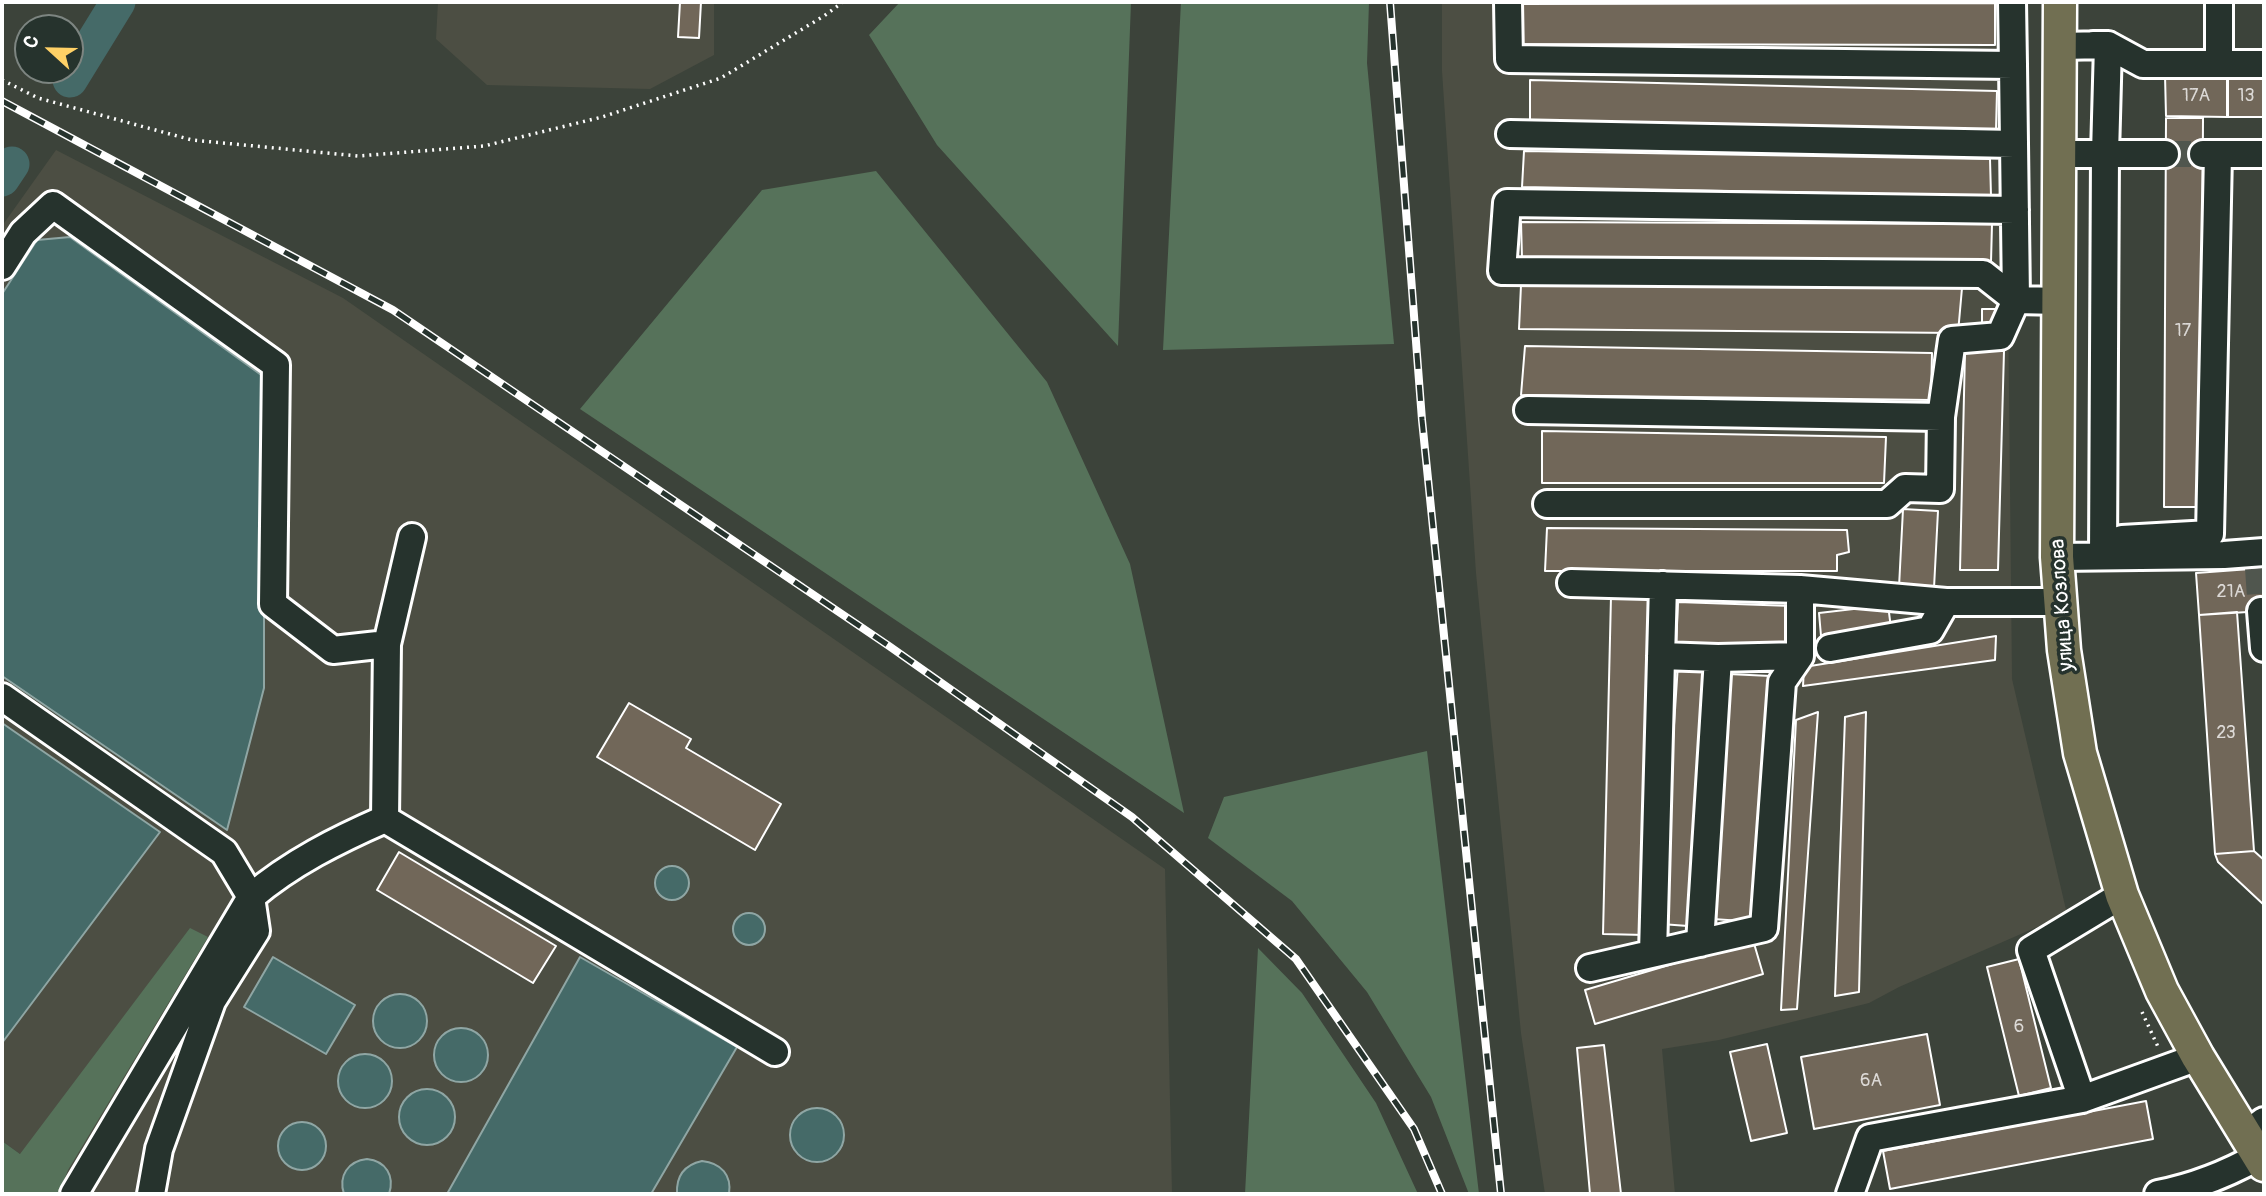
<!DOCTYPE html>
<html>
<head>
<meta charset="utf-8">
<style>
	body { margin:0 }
	#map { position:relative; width:2266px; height:1196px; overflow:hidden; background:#3c433a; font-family:Pangolin,sans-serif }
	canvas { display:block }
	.frame { position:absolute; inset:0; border:4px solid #fff; pointer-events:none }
	.north { position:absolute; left:14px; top:14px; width:70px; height:70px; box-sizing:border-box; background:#26332d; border:2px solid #7d8581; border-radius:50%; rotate:292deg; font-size:19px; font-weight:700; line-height:28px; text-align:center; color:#fff }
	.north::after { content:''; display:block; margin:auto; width:24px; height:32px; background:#ffd166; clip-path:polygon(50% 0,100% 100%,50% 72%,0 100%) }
</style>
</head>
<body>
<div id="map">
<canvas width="2266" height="1196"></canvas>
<div class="frame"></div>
<div class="north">С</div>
</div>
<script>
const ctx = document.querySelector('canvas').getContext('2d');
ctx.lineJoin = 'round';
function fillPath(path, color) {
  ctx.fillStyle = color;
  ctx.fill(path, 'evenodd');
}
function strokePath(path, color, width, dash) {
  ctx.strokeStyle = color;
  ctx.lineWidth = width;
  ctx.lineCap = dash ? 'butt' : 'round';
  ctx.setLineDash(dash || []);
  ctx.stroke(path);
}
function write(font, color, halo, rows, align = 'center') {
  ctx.font = font + ' Pangolin,sans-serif';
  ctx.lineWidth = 7;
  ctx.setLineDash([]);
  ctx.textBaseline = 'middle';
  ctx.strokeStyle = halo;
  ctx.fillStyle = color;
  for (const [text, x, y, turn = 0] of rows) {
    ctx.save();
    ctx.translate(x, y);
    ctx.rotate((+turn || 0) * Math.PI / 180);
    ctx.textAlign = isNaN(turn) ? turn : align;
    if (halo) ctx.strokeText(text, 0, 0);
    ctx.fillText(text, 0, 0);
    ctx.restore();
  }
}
fillPath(new Path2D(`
	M438,2H714V55L650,89L487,85L436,39Z
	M1442,2H2005L2012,679L2067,914L1899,987L1869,1003L1719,1040L1662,1049L1675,1194H1545L1521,1033L1476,573L1442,71Z
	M56,150L343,298L1165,869L1172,1194H76L2,1141V226Z`), '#4c4e43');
fillPath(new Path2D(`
	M900,2H1131L1118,346L937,145L869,35Z
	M1181,2H1369L1367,63L1394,344L1163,350Z
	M876,171L1047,382L1130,564L1184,813L580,409L762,190Z
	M1427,751L1479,1194H1469L1431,1097L1367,992L1292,901L1208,838L1224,797Z
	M190,928L208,937L68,1170L62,1185L76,1194H2V1141L20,1154Z
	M1258,948L1302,993L1376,1103L1418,1194H1245Z`), '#56725a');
const water = new Path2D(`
	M70,237L264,377V688L227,830L2,676V294L37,240Z
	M2,723L160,832L2,1043Z
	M655 883a17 17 0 1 1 34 0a17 17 0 1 1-34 0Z
	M733 929a16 16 0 1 1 32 0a16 16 0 1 1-32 0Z
	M273,957L355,1005L326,1054L244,1007Z
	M580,957L737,1047L651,1194H447Z
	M373 1021a27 27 0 1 1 54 0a27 27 0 1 1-54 0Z
	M434 1055a27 27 0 1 1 54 0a27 27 0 1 1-54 0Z
	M338 1081a27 27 0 1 1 54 0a27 27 0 1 1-54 0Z
	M399 1117a28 28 0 1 1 56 0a28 28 0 1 1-56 0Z
	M790 1135a27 27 0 1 1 54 0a27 27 0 1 1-54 0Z
	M278 1146a24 24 0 1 1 48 0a24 24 0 1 1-48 0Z
	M367,1159C386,1161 395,1176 389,1194H344C338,1176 348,1161 367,1159Z
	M702,1161C721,1163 732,1175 729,1194H677C676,1176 684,1165 702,1161Z`);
fillPath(water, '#456a68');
strokePath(water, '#8fa6a4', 2);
strokePath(new Path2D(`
	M70,80L118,2
	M2,179L12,164`), '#456a68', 35);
const building = new Path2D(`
	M680,2H701L699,38L678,37Z
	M1995,3V45L1522,44V4Z
	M2165,75L2227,76V117L2166,116Z
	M2228,76H2264V117H2228Z
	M1530,80L1997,91L1996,130L1530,122Z
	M2166,118H2203L2201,507H2164Z
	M1524,151L1990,159L1991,196L1522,187Z
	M1521,222L1992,224L1991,262L1522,259Z
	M1521,285L1962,288L1958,333L1519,329Z
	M1982,309H1996V327H1982Z
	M1525,346L1932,353L1931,400L1521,395Z
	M1965,351H2004L1998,570H1960Z
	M1542,431L1886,437L1884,483H1542Z
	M1903,509L1938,511L1934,588L1899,587Z
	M1547,528L1847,530L1849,552L1837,555V571H1545Z
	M2264,568V611L2199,615L2196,573Z
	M1611,596L1653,597L1645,935L1603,934Z
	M1678,602L1792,606L1790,651L1676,648Z
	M1888,605L1891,628L1821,636L1819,613Z
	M2237,612L2254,851L2215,854L2199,615Z
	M1996,636L1995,660L1803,686L1804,667Z
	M1678,664L1705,666L1688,926L1661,924Z
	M1728,674L1771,676L1756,922L1713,919Z
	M629,703L691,739L686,748L781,804L755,850L597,757Z
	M1818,712L1797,1009L1781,1010L1796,720Z
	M1866,712L1859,992L1835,996L1845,717Z
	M2254,851L2264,860V905L2218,862L2215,854Z
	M399,852L556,946L533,983L377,890Z
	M1753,940L1763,974L1595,1024L1585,990Z
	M2019,959L2051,1088L2019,1096L1987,967Z
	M1927,1034L1940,1105L1814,1129L1801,1057Z
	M1767,1044L1787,1133L1751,1141L1730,1052Z
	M1604,1045L1621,1194H1590L1577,1048Z
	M2146,1101L2153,1139L1890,1189L1883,1151Z`);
fillPath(building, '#716759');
strokePath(building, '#fff', 2);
strokePath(new Path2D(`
	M2165,154H2203
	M2258,568L2261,611`), '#50564e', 26, [26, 13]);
const minor = new Path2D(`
	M1508,2L1509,59L2013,65L2012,2
	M2060,46L2108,45L2143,64H2219V2
	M2219,64H2264
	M2013,65L2016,300
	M1510,134L2014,144
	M2060,154H2105L2108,45H2093
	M2203,154H2264
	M2015,210L1507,203L1502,271L1983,274L2016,300
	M2,266L23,233L53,205L276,365L273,604L333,650L387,644L385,819
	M1528,410L1941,417L1952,340L2000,336L2016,300L2060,301
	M1547,504H1887L1905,488L1940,489L1941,417
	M2103,556L2105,154H2165
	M2123,556L2122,539L2210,534L2218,154
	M2057,557L2224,555L2264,552
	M1571,583L1800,589
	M2261,611L2264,648
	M387,644L412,537
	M1830,648L1930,630L1946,602
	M1661,656L1718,658
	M2,697L224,852L251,897L256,931L212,1001L159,1149L151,1194
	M2122,895L2031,950L2082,1099L2198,1057
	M1700,943L1718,658L1800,656
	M1653,953L1663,585
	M1590,968L1764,928L1782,682L1800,656V589L1946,602H2060
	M2245,1135L2264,1121
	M74,1194L251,897C291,863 337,840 385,819L775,1052
	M1850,1194L1870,1138L2082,1099
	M2158,1194C2194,1187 2227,1174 2259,1156`);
const major = new Path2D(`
	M2060,2L2057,557L2064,650L2080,753L2122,895L2162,991L2198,1057L2264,1165`);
strokePath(minor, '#fff', 32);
strokePath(major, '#fff', 37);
strokePath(new Path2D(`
	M2,80L38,98L192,140L358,156L484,146L602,117L721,78L824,16L843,2
	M2142,1012L2159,1049`), '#fff', 3.5, [2, 5]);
strokePath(minor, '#26332d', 26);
strokePath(major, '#716f52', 32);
const rail = new Path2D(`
	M1390,2L1422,420L1501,1194
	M2,101L393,310L889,646L1132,817L1296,959L1414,1129L1442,1194`);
strokePath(rail, '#fff', 8);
strokePath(rail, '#26332d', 5, [16]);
write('18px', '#dcd9d6', null, [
	["17А",2196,96],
	["13",2246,96],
	["17",2183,331],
	["21А",2231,592],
	["23",2226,733],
	["6",2019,1027],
	["6А",1871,1081]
]);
write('21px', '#fff', '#26332d', [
	["улица Козлова",2063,605,-94]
]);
</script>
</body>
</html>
